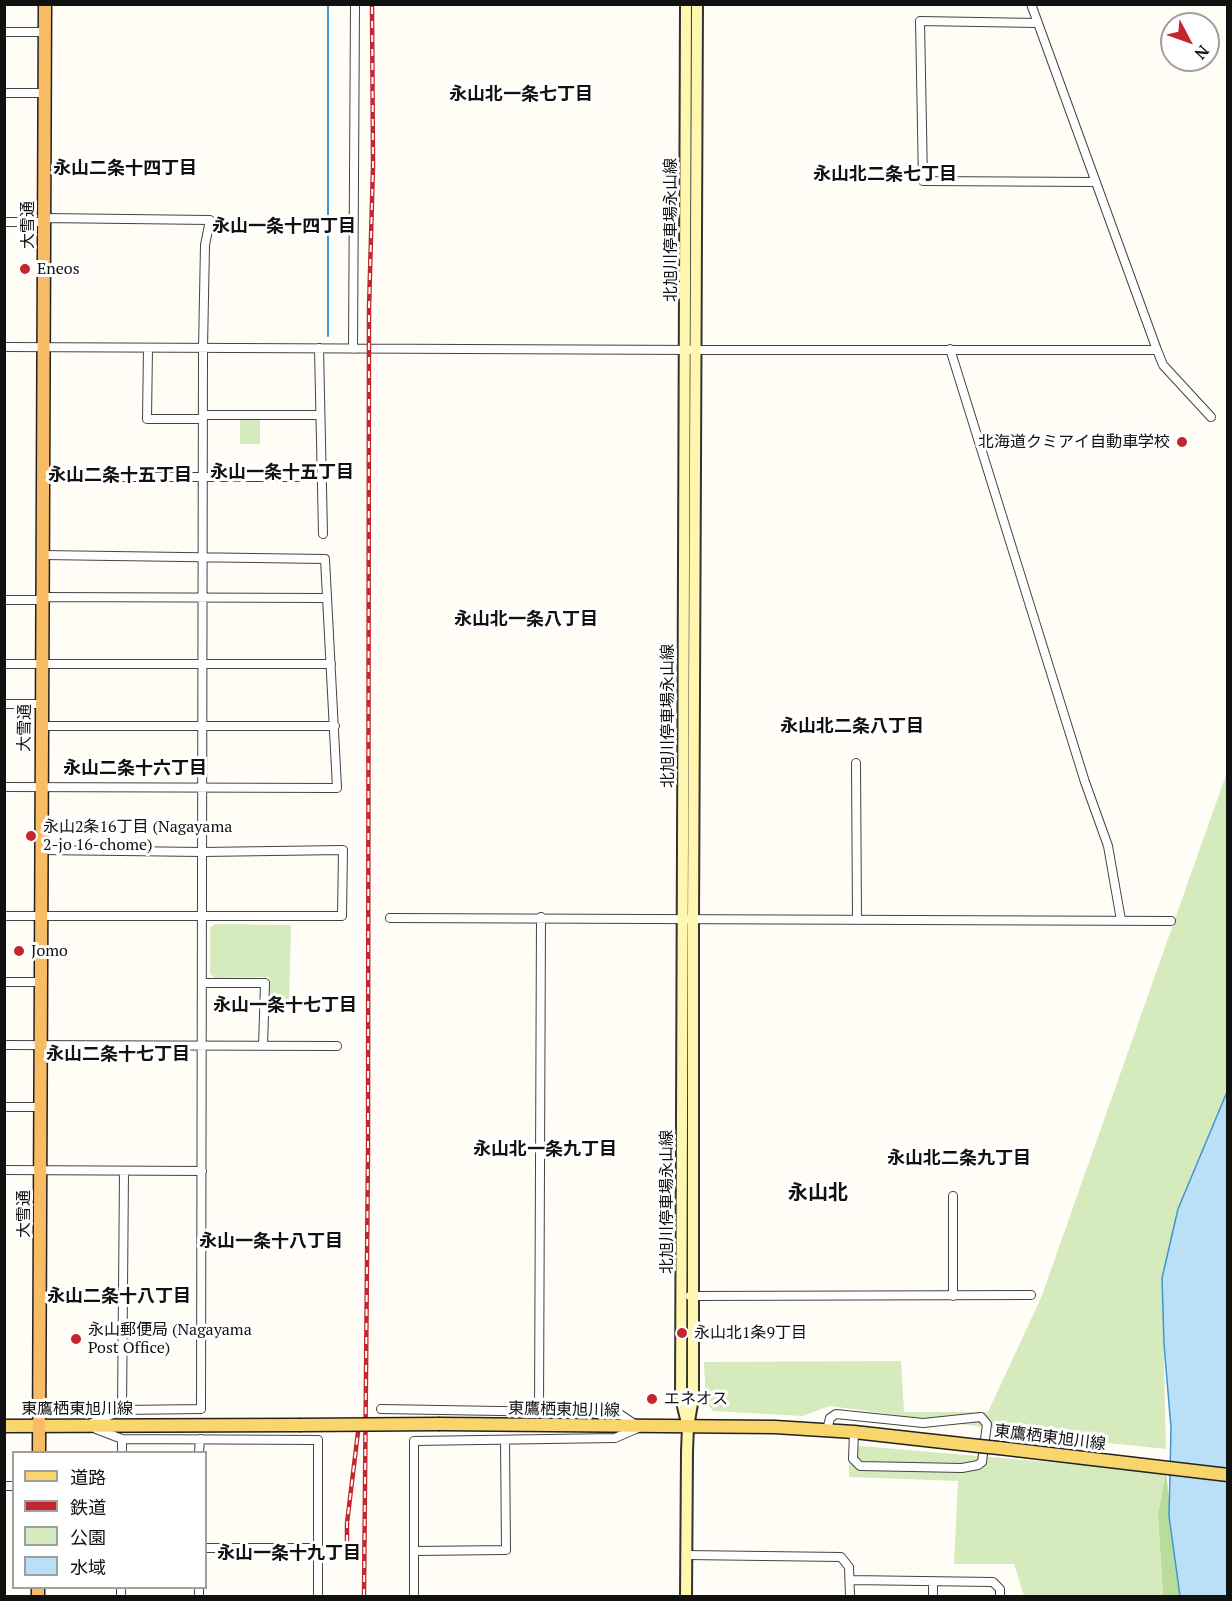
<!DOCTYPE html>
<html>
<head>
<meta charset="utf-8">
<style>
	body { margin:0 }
	#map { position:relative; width:1232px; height:1601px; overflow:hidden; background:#fffdf5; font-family:"PT Serif","Noto Sans JP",serif }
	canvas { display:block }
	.frame { position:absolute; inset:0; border:6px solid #111; pointer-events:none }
	.legend { position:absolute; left:12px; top:1451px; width:195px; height:138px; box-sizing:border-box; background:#fff; border:2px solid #a0a0a0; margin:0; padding:8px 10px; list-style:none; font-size:18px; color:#111 }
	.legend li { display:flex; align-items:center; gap:12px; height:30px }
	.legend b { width:30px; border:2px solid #a0a0a0 }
	.north { position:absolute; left:1160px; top:12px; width:60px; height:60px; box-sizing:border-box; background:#fff; border:2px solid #a0a0a0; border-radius:50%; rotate:131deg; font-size:16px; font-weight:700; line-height:24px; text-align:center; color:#111 }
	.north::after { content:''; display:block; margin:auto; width:21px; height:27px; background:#c4262e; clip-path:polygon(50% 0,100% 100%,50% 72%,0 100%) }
</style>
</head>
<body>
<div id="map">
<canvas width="1232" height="1601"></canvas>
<div class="frame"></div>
<ul class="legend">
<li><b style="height:8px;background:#f9d66b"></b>道路</li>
<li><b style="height:8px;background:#c4262e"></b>鉄道</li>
<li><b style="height:16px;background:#d5ebbd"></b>公園</li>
<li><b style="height:16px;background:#b9e0f7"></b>水域</li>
</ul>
<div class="north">N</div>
</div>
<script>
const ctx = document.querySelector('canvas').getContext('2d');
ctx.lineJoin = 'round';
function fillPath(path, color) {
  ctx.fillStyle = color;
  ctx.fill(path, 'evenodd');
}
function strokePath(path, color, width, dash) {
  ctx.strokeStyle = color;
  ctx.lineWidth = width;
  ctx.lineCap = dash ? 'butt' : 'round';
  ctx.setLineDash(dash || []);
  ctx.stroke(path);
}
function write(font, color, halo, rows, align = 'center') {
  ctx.font = font + ' "PT Serif","Noto Sans JP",serif';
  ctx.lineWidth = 6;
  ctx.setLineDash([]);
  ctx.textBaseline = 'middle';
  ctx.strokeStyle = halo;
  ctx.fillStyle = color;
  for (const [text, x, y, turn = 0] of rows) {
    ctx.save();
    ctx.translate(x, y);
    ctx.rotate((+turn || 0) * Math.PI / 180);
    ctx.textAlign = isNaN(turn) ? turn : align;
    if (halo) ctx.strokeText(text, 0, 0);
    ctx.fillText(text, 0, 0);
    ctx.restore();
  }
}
fillPath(new Path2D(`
	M240,420H260V444H240Z
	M1227,772V1106L1162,1278L1166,1449L1069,1439L830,1406L802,1416L713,1411L706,1402L704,1362L901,1361L904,1412H988L1041,1298Z
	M215,924L291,925L289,1003H268L269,977L215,978L210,974V928Z
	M849,1445L1166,1472L1158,1514L1163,1596H1024L1014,1564H954L958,1481L849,1477Z`), '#d5ebbd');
fillPath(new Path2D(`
	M1166,1472L1180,1596H1163L1158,1514Z`), '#b9dc9c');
const water = new Path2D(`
	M1227,1092V1596H1180L1169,1516L1171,1428L1164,1344L1162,1278L1178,1209Z`);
fillPath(water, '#b9e0f7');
strokePath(water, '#3f96cf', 1.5);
strokePath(new Path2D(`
	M328,336V4`), '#3f96cf', 2);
const minor = new Path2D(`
	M1031,4L1157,350L1163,365L1211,417
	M1037,23L920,21L923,181L1094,182
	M4,32H45
	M4,93H44
	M44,218L210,220L205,245L203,348L201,1409L122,1410
	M4,222H44
	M4,347L696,350H1157
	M148,348L147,419H203
	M319,348L323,534
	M353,349L355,4
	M950,349L1085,782L1108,846L1121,920
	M203,415H319
	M42,477H320
	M42,597L326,598
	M4,600H41
	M4,664H331
	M4,704H42
	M41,726H335
	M856,763L857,919
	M4,787L337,788L325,559L42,555
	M4,916H342L343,850L202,852L41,850
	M390,918L1171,921
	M4,982H40
	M202,983H265L263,1046
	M4,1045L337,1046
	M4,1107H40
	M4,1170L202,1171
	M953,1196V1296
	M690,1296L1031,1295
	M381,1409L618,1413L636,1425
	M539,1411L541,917
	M92,1423L122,1410L124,1171
	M96,1429L122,1439L318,1440V1596
	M827,1430L830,1418L836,1414L923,1423L981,1417L987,1424L982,1462L978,1465L962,1468L860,1466L853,1459L854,1432
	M122,1452V1439
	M199,1452L200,1439
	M4,1486H14
	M206,1548H318
	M414,1551L506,1550L505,1440
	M686,1555L841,1557L849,1567L850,1596
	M850,1580L993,1582L1000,1589V1596
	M121,1596V1588
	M199,1596V1588
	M414,1596V1441L615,1438L638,1428
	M933,1596V1582`);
const secondary = new Path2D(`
	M686,4L681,1398L687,1423
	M686,1596L687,1451L688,1427L693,1398V919L697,4`);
const primary = new Path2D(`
	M440,1424L775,1427L854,1432L979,1446
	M4,1426L299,1425
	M999,1448L1228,1475`);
const trunk = new Path2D(`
	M39,1452L45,4
	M38,1588V1596`);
strokePath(minor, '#444', 10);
strokePath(secondary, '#333', 14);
strokePath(primary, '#222', 15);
strokePath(trunk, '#222', 15);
strokePath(minor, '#fff', 8);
strokePath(secondary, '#fff6b0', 10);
strokePath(primary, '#f9d66b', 12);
strokePath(trunk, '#f7bc64', 12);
const rail = new Path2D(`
	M347,1542V1523L358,1432
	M364,1596L368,1151L369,308L373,166L372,4`);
strokePath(rail, '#c4262e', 4.5);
strokePath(rail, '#fff', 2, [7]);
const primaryBridge = new Path2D(`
	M299,1425L440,1424
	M979,1446L999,1448`);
strokePath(primaryBridge, '#222', 15, []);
strokePath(primaryBridge, '#f9d66b', 12);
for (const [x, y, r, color] of [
	[25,269,6,"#c4262e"],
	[1182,442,6,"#c4262e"],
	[31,836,6,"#c4262e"],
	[19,951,6,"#c4262e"],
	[682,1333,6,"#c4262e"],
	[76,1339,6,"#c4262e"],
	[652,1399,6,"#c4262e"]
]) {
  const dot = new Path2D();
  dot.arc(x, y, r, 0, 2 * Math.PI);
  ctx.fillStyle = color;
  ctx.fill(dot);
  strokePath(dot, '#fff', 2);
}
write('16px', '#111', '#fff', [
	["大雪通",28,225,-90],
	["北旭川停車場永山線",671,230,-90],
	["北旭川停車場永山線",668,716,-90],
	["大雪通",25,728,-89],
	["北旭川停車場永山線",667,1202,-90],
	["大雪通",24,1214,-90],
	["東鷹栖東旭川線",77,1409],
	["東鷹栖東旭川線",564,1410,1],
	["東鷹栖東旭川線",1050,1438,7]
]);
write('16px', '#111', '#fff', [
	["Eneos",37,269],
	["北海道クミアイ自動車学校",1170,442,"right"],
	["永山2条16丁目 (Nagayama",43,827],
	["2-jo 16-chome)",43,845],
	["Jomo",31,951],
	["永山郵便局 (Nagayama",88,1330],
	["Post Office)",88,1348],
	["永山北1条9丁目",694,1333],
	["エネオス",664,1399]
], 'left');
write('bold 18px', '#111', '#fff', [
	["永山北一条七丁目",521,95],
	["永山二条十四丁目",125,169],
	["永山北二条七丁目",885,175],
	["永山一条十四丁目",284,227],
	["永山一条十五丁目",282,473],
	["永山二条十五丁目",120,476],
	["永山北一条八丁目",526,620],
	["永山北二条八丁目",852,727],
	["永山二条十六丁目",135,769],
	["永山一条十七丁目",285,1006],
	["永山二条十七丁目",118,1055],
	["永山北一条九丁目",545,1150],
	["永山北二条九丁目",959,1159],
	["永山一条十八丁目",271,1242],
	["永山二条十八丁目",119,1297],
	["永山一条十九丁目",289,1554]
]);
write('bold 20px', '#111', '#fff', [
	["永山北",818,1193]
]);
</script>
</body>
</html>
